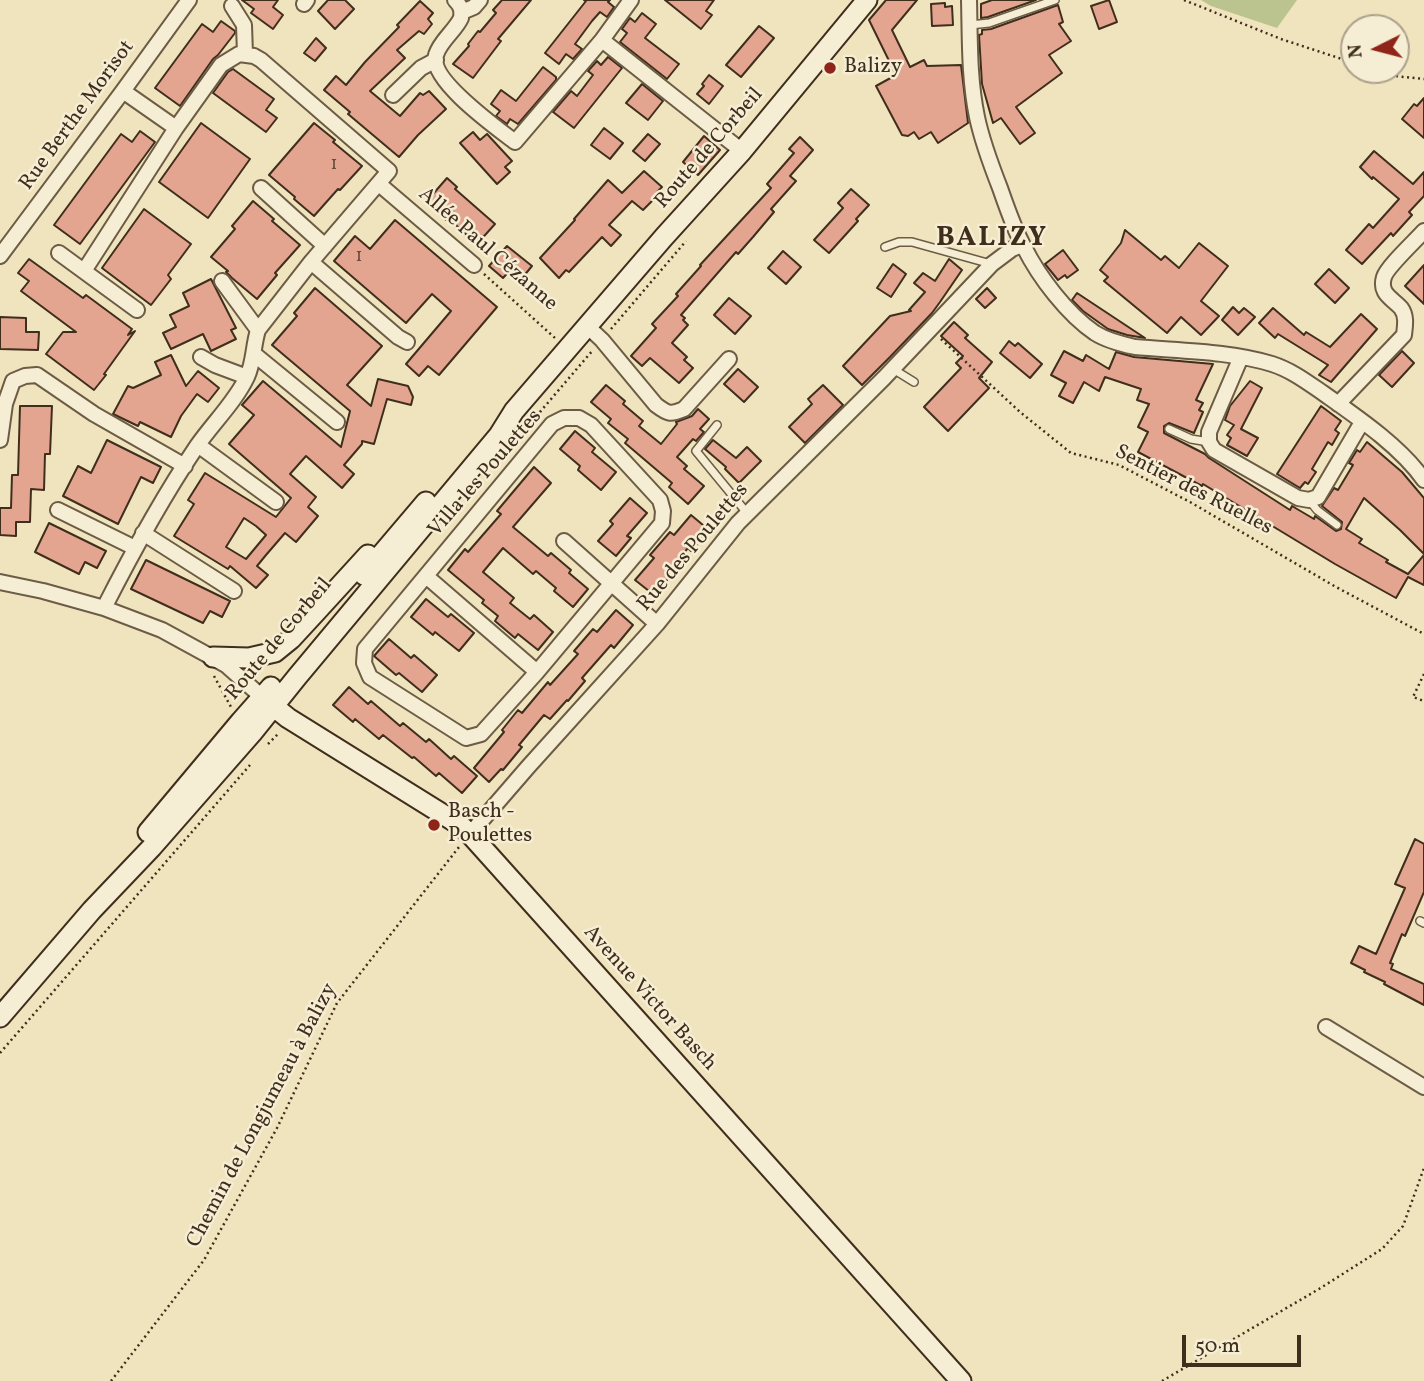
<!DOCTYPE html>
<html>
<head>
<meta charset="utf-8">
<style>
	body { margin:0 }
	#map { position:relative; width:1424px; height:1381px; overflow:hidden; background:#efe4bd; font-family:Vollkorn,serif }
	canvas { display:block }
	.north { position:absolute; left:1340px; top:14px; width:70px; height:70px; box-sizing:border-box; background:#f5edd4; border:2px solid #ada18b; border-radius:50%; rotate:264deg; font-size:19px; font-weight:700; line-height:28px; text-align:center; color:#402e1d }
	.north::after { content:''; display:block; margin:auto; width:24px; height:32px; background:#8f2418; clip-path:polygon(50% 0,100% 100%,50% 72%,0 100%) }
	.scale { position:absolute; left:1182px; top:1335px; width:119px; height:32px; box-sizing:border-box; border:4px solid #402e1d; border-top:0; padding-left:9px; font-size:21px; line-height:24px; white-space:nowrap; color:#402e1d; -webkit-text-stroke:5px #f5edd4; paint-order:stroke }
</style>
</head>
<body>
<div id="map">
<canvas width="1424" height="1381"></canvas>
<div class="north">N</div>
<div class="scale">50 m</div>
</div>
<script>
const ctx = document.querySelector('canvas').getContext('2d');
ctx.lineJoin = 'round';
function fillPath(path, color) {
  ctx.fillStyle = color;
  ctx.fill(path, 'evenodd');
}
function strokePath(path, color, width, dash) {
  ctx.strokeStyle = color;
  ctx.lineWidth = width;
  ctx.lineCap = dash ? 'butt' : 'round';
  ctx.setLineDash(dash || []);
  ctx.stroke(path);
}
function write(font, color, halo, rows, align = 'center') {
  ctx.font = font + ' Vollkorn,serif';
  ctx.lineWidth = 5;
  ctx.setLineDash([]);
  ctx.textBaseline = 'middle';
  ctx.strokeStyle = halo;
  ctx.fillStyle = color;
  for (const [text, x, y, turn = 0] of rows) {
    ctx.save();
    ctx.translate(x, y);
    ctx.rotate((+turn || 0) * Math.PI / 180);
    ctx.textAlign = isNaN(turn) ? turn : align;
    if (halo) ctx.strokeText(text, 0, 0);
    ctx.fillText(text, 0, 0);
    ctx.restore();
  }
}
fillPath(new Path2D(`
	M1201,0H1297L1277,28L1211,6Z`), '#bbc48f');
const building = new Path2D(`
	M242,0H278L273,7L283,15L273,29L251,13L254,9Z
	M328,0H345L354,9L335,29L318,11Z
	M502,0H531L498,39L501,41L473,78L453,64L469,46L468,44L478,31L480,32L496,13L493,10Z
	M584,0H610L608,2L614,7L607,17L600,12L592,21L575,44L582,49L573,59L566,54L559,64L545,53L586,1Z
	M665,0H714L706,11L712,15L701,29Z
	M886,0H917L892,30L910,67L924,60L927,66L961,65L968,123L938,143L931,132L919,139L914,132L908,136L902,135L876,86L896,75L869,20Z
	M992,0H1036L988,17L981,18V4Z
	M1109,0L1117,22L1099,29L1091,6Z
	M420,1L433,13L428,19L432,24L424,34L419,31L397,50L405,58L370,91L400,116L420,93L423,95L429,91L446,109L418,135L399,157L348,114L350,112L324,90L336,76L346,85L365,62L399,27L397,25Z
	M945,3V7L952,6L953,25L932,26L931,4Z
	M1058,5L1063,22L1059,24L1071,41L1049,55L1062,73L1016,107L1035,133L1020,144L1001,118L993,123L982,84L979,35L982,34V30L991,29Z
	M642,13L656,24L645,38L679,64L667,79L620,42L627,33L622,29L630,18L635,22Z
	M221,21L235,31V33L218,55L213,59L180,106L155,88L202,24L213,32Z
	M759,26L774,38L741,77L726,65Z
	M316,38L326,48L315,61L304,53Z
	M608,57L622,68L574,128L553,112L571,91L577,96L593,75L588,71L597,61L601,65Z
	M543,67L556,77V80L518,124L510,119L507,124L496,116L500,111L491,104L501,90L516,101Z
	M233,69L274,99L266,110L277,118L266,132L213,93L228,72Z
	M709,75L723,86L709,104L697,94L704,86L702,84Z
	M642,84L663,101L648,120L626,103Z
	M1424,98V138L1402,119L1414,104L1417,106Z
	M201,123L250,159L208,218L159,182Z
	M314,123L335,140L333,142L362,166L340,190L338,189L314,216L294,199L295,197L269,175Z
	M604,128L623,143L610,159L591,145Z
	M140,131L155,142L80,244L54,225L121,134L132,142Z
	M473,132L480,140L487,134L512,161L505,167L510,172L497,184L460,143Z
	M648,134L660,144L645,161L633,151Z
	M704,136L720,150L698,175L683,162Z
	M800,137L813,150L790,176L796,181L771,209L774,212L753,237L738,254L736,252L681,315L685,318L683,320L688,325L672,343L687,357L684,360L693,368L679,383L650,358L642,366L631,356L656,328L652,324L678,296L676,294L701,266L700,265L771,188L767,184L794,153L789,149Z
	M1374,151L1413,184L1424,172V196L1409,212L1412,215L1393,236L1391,233L1362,264L1346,250L1369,224L1373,228L1399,199L1373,177L1372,179L1360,167Z
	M644,171L662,187L656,193L658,195L643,210L632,201L609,225L621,235L611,246L602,237L569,272L566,270L559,278L540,258L575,220L574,219L608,180L622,193Z
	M447,178L457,187L455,189L495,224L477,244L448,218L446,220L426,202Z
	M851,189L869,205L856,219L858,221L829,253L814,240L843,208L838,203Z
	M253,201L274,219L272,221L300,245L275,273L277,275L257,299L232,278L226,272L228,271L211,257L235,229L232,226Z
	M144,209L191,244L168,275L171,279L151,305L102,268Z
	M395,220L497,307L439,375L428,366L419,376L406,364L451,311L432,294L406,323L334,261L355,236L370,249Z
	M1125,230L1161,260L1165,256L1179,268L1199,243L1228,266L1201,301L1219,316L1201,335L1181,317L1167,333L1104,281L1108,277L1100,270L1121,243Z
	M507,246L532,266L523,277L512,268L503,278L489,266Z
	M1063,250L1078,270L1067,278L1065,275L1058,280L1045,264Z
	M783,251L801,267L786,284L768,268Z
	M29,259L83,298L86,295L132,329L128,335L135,331L104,374L106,375L94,390L46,354L63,332H76L21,291L29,281L18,273Z
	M949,259L962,270L940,302L932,313L890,357L862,385L843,366L890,316L911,311L909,310L925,292L914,283L923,273L935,281Z
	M893,264L906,274L891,297L877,288Z
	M1424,265V304L1405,286Z
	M1329,269L1349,288L1335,303L1315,284Z
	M211,279L236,328L231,330L236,339L211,351L203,334L171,349L163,333L176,327L170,315L189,306L183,293Z
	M315,288L382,346L347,385L371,406L378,379L408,386L413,397L411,405L387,399L374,444L362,441V444L344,465L354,474L342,488L306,456L290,474L316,497L308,507L318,516L296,542L285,533L266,555L257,566L268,575L256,588L230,566L228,569L174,536L194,504L188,500L205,473L276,517L291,498L229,444L254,415L242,405L263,381L341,447L350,411L272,345L297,316L294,313ZM244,518L256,526L266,535L246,559L226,547Z
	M987,288L996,298L985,308L976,299Z
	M1077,293L1145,338L1127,335L1108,329L1083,311L1072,300Z
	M729,298L751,316L735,334L714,315Z
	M1233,307L1239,313L1244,308L1255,317L1238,335L1222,320Z
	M1273,308L1304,335L1306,332L1330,347L1361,314L1377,329L1331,382L1319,375L1328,365L1278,334L1275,338L1259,323Z
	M0,317L26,318V332H39L38,350L0,349Z
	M954,322L968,335L965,338L992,362L979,378L989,388L948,431L924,407L961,368L956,363L963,356L941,336Z
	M1009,341L1015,346L1018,343L1042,364L1030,378L1000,353Z
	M1064,351L1083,361L1086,355L1109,369L1116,352L1134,357L1213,364L1196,400L1203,403L1199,410L1203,412L1194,433L1169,423L1164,426V433L1205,454L1209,458L1290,510L1292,506L1314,519L1315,516L1336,531L1341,529L1342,522L1322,506L1334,488L1338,490L1353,465L1349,463L1357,450L1360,452L1367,442L1402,472L1424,498V554L1400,530L1364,498L1346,529L1362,539L1359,543L1388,560L1386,562L1408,574L1424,555V585L1408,577L1396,598L1335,564L1203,484L1202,486L1138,452L1148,432L1138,427L1149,404L1137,400L1141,389L1105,377L1099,391L1084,382L1073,403L1059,396L1066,383L1051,375Z
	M1402,351L1414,363L1392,387L1379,375Z
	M171,355L186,386L198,371L219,388L208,402L197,394L181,416L171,437L140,422L138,426L113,414L128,386L133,388L161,375L155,362Z
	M738,369L758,387L744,402L724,384Z
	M1250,381L1262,388L1241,429L1258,438L1247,456L1227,445L1231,438L1227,435L1234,425L1225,420L1230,406Z
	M606,385L625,401L623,404L643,421L639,426L661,444L677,424L676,422L692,416L698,409L709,419L700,429L704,432L696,441L693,439L677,457L687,466L684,469L704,486L688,504L669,487L672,483L625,443L628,439L608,423L611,419L591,402Z
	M823,385L843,405L805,443L789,427L812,404L808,399Z
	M20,406H52L50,454H45L44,490L31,489L30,522H16V536L0,535V508H11L12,475H18Z
	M1321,406L1341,421L1335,430L1339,433L1332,445L1328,442L1312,469L1316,472L1308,484L1305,482L1300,488L1277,474Z
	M575,431L595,448L592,452L616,472L601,490L578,470L580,466L560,449Z
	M107,440L161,467L153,483L141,477L118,524L63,496L78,466L91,473Z
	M713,440L736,458L747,447L761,461L739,483L725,469L726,467L705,449Z
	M534,467L551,483L513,527L548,556L551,553L571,570L569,573L588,589L573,607L554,591L556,588L536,571L533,574L503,548L483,572L514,598L510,603L530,619L534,615L553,632L538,650L518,634L515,638L495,621L498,616L482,603L484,600L448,570L465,549L468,552L501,514L497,511Z
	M630,498L647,513L627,536L631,538L616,556L598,541L613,524L610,521Z
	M691,515L709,530L691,551L688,548L668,571L672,574L654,595L635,580L654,558L650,555L670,532L674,535Z
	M49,523L106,551L97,568L85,562L79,574L35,552Z
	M146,560L230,601L222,617L210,611L203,623L131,589Z
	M426,599L448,617L451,614L474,633L459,651L435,632L433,635L411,617Z
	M616,610L633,625L614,648L611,645L582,678L585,681L568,701L567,700L550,719L544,715L519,745L522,747L503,770L501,769L489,782L474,768L504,732L502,730L518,710L522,713L548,682L550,685L578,654L574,651L593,629L597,632Z
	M389,639L411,658L414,655L437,675L422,692L399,673L396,675L374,656Z
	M349,687L368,704L371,701L400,726L403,723L426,742L429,739L451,759L454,756L477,776L462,793L439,773L436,776L414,757L412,758L383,735L379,739L355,719L353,722L333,705Z
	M1415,839L1424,844V892L1405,936L1402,934L1390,963L1393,964L1391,969L1424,984V1005L1384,984L1385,982L1364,972L1365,970L1351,963L1359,946L1376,954L1405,888L1395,884Z`);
fillPath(building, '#e3a490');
strokePath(building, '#402e1d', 2);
const lane = new Path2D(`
	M970,25L989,23L1055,0
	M885,247L899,242H912L991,264
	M893,369L914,382
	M717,425L696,451L747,513
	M1169,429L1191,439L1209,442
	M1309,500L1317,510L1337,525
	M1420,921L1424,923`);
const street = new Path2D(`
	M455,0C461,6 462,10 461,18C455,31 440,41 436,55C428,79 497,128 515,142L602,40L631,0
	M969,0C970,39 969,79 977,117C982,141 991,165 1000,188C1007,208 1014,229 1024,247C1039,277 1067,314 1095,333C1106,340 1121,344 1135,347C1179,351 1230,351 1272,364C1291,370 1307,382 1323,393C1357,417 1400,446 1424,480
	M304,4L307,0
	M232,6L244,25L245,54
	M462,12L474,7L480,0
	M602,40L742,151
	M123,91L176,128
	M393,95L421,68L436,60
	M379,184L474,265
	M261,188L325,246
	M59,253L137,310
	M0,256L123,91L189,0
	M311,262L398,337L407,342
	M84,271L176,128L221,65L239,54L254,56L261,60L389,171L311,262L258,330C253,346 254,362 247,377C235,402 213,423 197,446C162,498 132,553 104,608
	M222,281L258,330
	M587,326L602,340L656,405C668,414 670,415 684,409L729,359
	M254,354L337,422
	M201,357L215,365L247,377
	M1241,357L1209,432V442L1214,450L1298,498L1309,500L1318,497L1362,422
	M1338,404L1404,335C1405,326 1407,316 1401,308C1392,298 1379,294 1384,277C1387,267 1415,241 1424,231
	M564,418H579L591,425L660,500L663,511L662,523L537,672L481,734L466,738L370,677L364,663L365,649L552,424Z
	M0,440L5,404L13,381L25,376L37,375L94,414L185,466
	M198,445L276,502
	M58,510L135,548
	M143,533L234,591
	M564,541L657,624
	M426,576L537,672
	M0,582L43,591L104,608L162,630L226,665L262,697
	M470,834L528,767L657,624L738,523L884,378L992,264L1012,249L1022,245
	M1326,1027L1424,1087`);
const secondary = new Path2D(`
	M364,575L426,502
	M213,657L249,658L275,652L291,639L315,613L368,555
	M262,697L288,718L460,825L470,834L961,1381
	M148,832L241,721L271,687
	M0,1017L92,910L152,847L252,733L297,677L499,435L514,411L664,237L742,151L867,0`);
strokePath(lane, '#6c5c45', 10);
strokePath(street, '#6c5c45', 18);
strokePath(secondary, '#402e1d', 23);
strokePath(new Path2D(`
	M1184,0L1281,39L1354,63
	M1375,70L1395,76L1424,79
	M484,274L555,338
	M611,329L686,241
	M941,339L1020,412L1071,453L1119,465L1190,502L1336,587L1424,634
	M522,433L593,350
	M1424,674L1413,697L1424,701
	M214,676L231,707
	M268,744L278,734
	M0,1053L250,765
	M111,1381L204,1260L277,1128L337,1003L459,847
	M1162,1381L1319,1289L1382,1249L1403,1226L1424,1168`), '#402e1d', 2.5, [2, 3.5]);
strokePath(lane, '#f5edd4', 7);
strokePath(street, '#f5edd4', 14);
strokePath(secondary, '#f5edd4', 19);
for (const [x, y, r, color] of [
	[830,68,7,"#8f2418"],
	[434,825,7,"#8f2418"]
]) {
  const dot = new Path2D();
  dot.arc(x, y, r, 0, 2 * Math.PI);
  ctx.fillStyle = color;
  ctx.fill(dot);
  strokePath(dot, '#f5edd4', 2.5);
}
write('18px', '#694c3a', null, [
	["1",334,166],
	["1",359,258]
]);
write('21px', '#402e1d', '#f5edd4', [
	["Balizy",844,68],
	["Basch -",448,813],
	["Poulettes",448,837]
], 'left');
write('21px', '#402e1d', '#f5edd4', [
	["Rue Berthe Morisot",78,116,-54],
	["Route de Corbeil",710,149,-49],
	["Allée Paul Cézanne",487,250,41],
	["Villa les Poulettes",486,474,-49],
	["Sentier des Ruelles",1193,491,27],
	["Rue des Poulettes",694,548,-50],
	["Route de Corbeil",280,640,-50],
	["Avenue Victor Basch",649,999,48],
	["Chemin de Longjumeau à Balizy",263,1116,-62]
]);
ctx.letterSpacing = '2px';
write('bold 28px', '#402e1d', '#f5edd4', [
	["BALIZY",992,240]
]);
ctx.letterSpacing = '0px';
</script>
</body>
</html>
